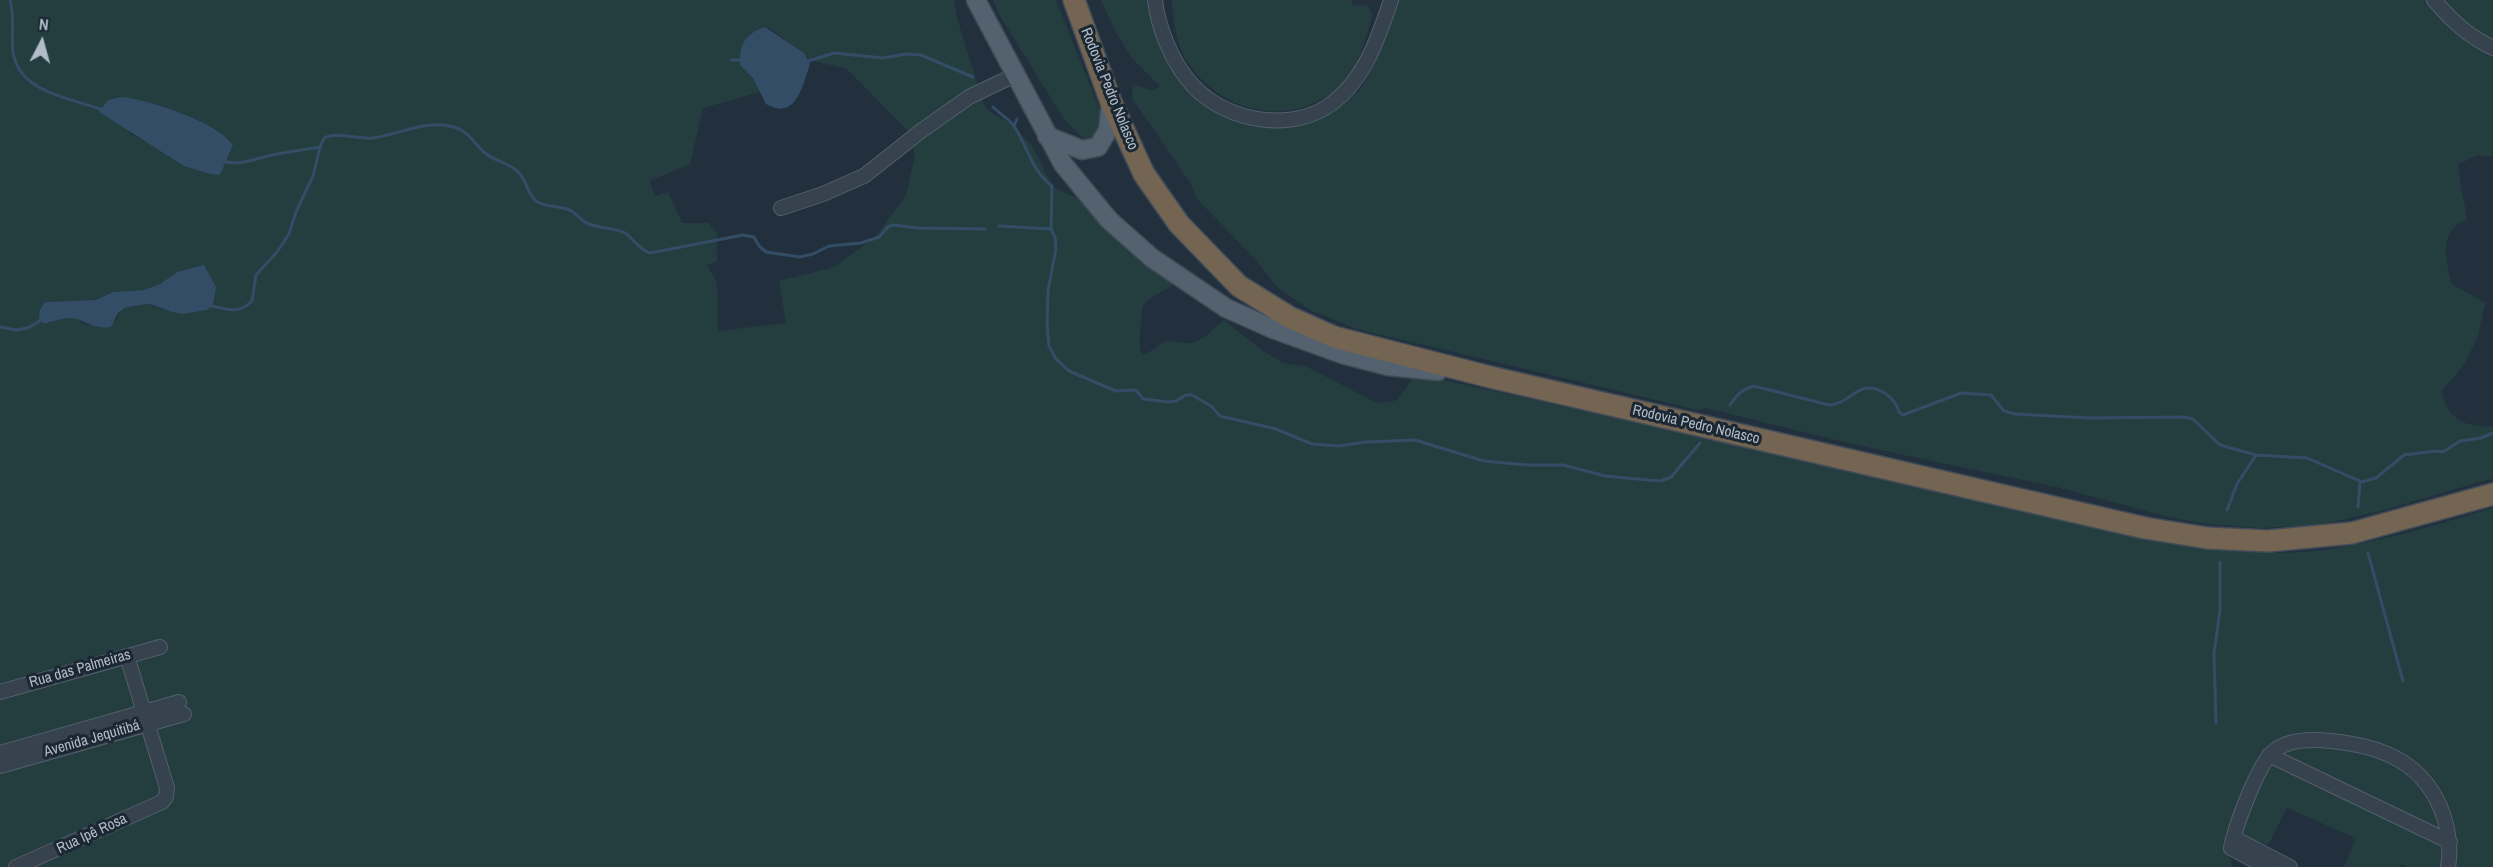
<!DOCTYPE html>
<html>
<head>
<meta charset="utf-8">
<style>
	body { margin:0 }
	#map { position:relative; width:2493px; height:867px; overflow:hidden; background:#22303e; font-family:"Archivo Narrow",sans-serif }
	canvas { display:block }
	.north { position:absolute; left:12px; top:12px; width:60px; height:60px; -webkit-text-stroke:4px #1b2733; paint-order:stroke; rotate:6deg; font-size:16px; font-weight:700; line-height:24px; text-align:center; color:#b1bcc9 }
	.north::after { content:''; display:block; margin:auto; width:21px; height:27px; background:#b1bcc9; clip-path:polygon(50% 0,100% 100%,50% 72%,0 100%) }
</style>
</head>
<body>
<div id="map">
<canvas width="2493" height="867"></canvas>
<div class="north">N</div>
</div>
<script>
const ctx = document.querySelector('canvas').getContext('2d');
ctx.lineJoin = 'round';
function fillPath(path, color) {
  ctx.fillStyle = color;
  ctx.fill(path, 'evenodd');
}
function strokePath(path, color, width, dash) {
  ctx.strokeStyle = color;
  ctx.lineWidth = width;
  ctx.lineCap = dash ? 'butt' : 'round';
  ctx.setLineDash(dash || []);
  ctx.stroke(path);
}
function write(font, color, halo, rows, align = 'center') {
  ctx.font = font + ' "Archivo Narrow",sans-serif';
  ctx.lineWidth = 6;
  ctx.setLineDash([]);
  ctx.textBaseline = 'middle';
  ctx.strokeStyle = halo;
  ctx.fillStyle = color;
  for (const [text, x, y, turn = 0] of rows) {
    ctx.save();
    ctx.translate(x, y);
    ctx.rotate((+turn || 0) * Math.PI / 180);
    ctx.textAlign = isNaN(turn) ? turn : align;
    if (halo) ctx.strokeText(text, 0, 0);
    ctx.fillText(text, 0, 0);
    ctx.restore();
  }
}
fillPath(new Path2D(`
	M0,0H954L957,18L984,105L993,114L1009,122L1032,146L1053,187L1067,194L1093,202L1173,285C1161,293 1150,296 1142,307C1143,323 1136,339 1142,355C1152,353 1157,343 1168,341C1174,341 1181,344 1187,343C1203,343 1212,329 1224,320L1263,351L1283,363L1307,367L1373,401L1383,403L1397,400L1416,374L2167,540C2213,547 2257,555 2304,552C2362,548 2439,524 2493,508V867H2408L2402,864L2400,867H2344L2356,838L2287,808L2268,845L2226,832V847L2233,867H0ZM768,27L804,53L809,60L847,69L909,132L915,156L906,195L876,236L835,267L779,281L786,323L718,331L717,283L706,263L709,265L717,261V233L708,223H682L668,192L655,196L650,181L690,164L703,108L760,92L753,78L740,65C739,44 746,30 768,27ZM154,103C177,111 220,125 233,145L220,175L161,150L129,133ZM177,272L207,310C195,312 184,315 173,312C153,308 125,290 116,321L87,325L75,318H64L49,323L45,302L96,300L113,292L144,290L160,284Z
	M993,0H1056L1105,123L1095,140L1084,139L1064,119L1000,16Z
	M1101,0H1156L1180,76L1206,106L1244,122L1327,114L1360,90L1375,63L1396,0H2493V156H2476L2459,164C2458,182 2465,201 2467,219C2438,231 2445,259 2452,284L2485,303L2478,336L2465,363L2442,391C2447,419 2465,428 2493,426V480L2491,479L2380,511L2319,525L2259,528L2208,524L2168,517L2061,488L1861,446L1706,408L1698,410L1357,329L1310,310L1277,287L1256,260L1197,199L1191,184L1132,98L1133,84L1153,91L1160,86L1132,58L1116,33Z
	M1172,0H1351L1353,6L1366,5L1373,14C1366,35 1361,60 1348,78C1338,91 1321,100 1307,106C1261,123 1209,99 1185,58C1177,44 1172,16 1172,0Z`), '#243e3f');
fillPath(new Path2D(`
	M765,27L804,53L810,64C803,83 797,122 766,104L753,78L740,65C739,45 745,33 765,27Z
	M122,97C150,100 218,122 233,145L220,175L210,174L184,166L99,112L108,100Z
	M204,265L216,287L213,304L207,310L183,314L172,312L153,305L139,303L127,306L118,313L111,327C93,330 86,320 72,318C61,317 53,323 43,323L39,319L40,310L45,302L96,300L113,292L144,290L160,284L177,272Z`), '#344d66');
strokePath(new Path2D(`
	M10,0C15,16 11,35 13,52C19,93 71,98 103,110
	M731,60H744
	M808,61L834,53L883,58L906,54L921,55L973,77
	M993,107C999,113 1009,119 1014,126C1028,147 1031,170 1052,186L1051,229L1055,237L1056,249L1048,291L1047,324L1049,346L1056,359L1069,371L1116,391L1136,390L1143,399L1169,402L1176,401L1186,395H1192L1211,406L1220,416L1276,429L1312,444L1339,446L1366,442L1415,440L1484,461L1527,465H1563L1605,476L1648,480L1661,481L1671,477L1700,443
	M1014,126L1017,119
	M222,161C240,166 251,160 268,156C285,152 302,150 320,147
	M999,226L1051,229
	M207,305C225,308 237,316 252,301L256,275L277,252L289,234L296,212L313,176L320,147L324,138C337,131 359,140 373,138C401,134 426,119 454,127C469,131 474,144 485,153C496,162 511,163 520,174C527,182 528,195 536,201C545,207 558,206 567,209C577,212 580,221 589,224C601,229 614,227 625,233C634,239 638,249 650,253L743,235L754,237L759,246L766,252L800,257L813,254L829,246L861,243L879,237L888,227L893,225L918,228L985,229
	M124,306L144,303
	M0,327L16,330L28,328L43,319
	M1730,405C1737,395 1742,389 1754,386L1829,405C1852,404 1859,376 1886,394C1893,399 1897,404 1899,412L1903,415L1961,393L1991,395L2004,411L2015,414L2090,418L2184,417L2193,419L2220,445L2256,455L2307,458L2362,482L2376,478L2404,455L2436,451L2443,452L2460,441L2481,438L2493,433
	M2358,507L2360,481
	M2227,510L2237,484L2256,455
	M2368,553L2403,681
	M2216,723L2214,653L2220,610V562`), '#344d66', 3);
const minor = new Path2D(`
	M1155,0C1158,27 1171,59 1188,80C1219,119 1283,133 1325,108C1363,85 1378,39 1391,0
	M2434,0C2452,21 2468,36 2493,48
	M781,208L823,194L864,176L921,131L969,97L1017,74
	M0,692L160,647
	M0,753L179,702
	M2269,755L2450,842
	M0,766L184,714
	M2234,838L2290,867
	M16,867L162,802L166,797L167,788L127,656
	M2266,867L2231,848C2235,827 2258,764 2273,752C2287,739 2313,739 2331,741C2383,746 2426,763 2444,817C2449,834 2451,850 2448,867`);
const major = new Path2D(`
	M976,0L1063,164L1109,220L1152,258L1226,308L1273,329L1342,354L1388,366L1438,371
	M1047,136L1082,150L1098,147L1108,130L1111,102`);
const highway = new Path2D(`
	M1074,0L1111,102L1144,174L1179,224L1239,286L1289,317L1334,337L1490,377L1966,487L2145,528L2207,538L2268,541L2352,533L2493,494`);
strokePath(minor, '#545f6c', 16);
strokePath(major, '#3f4b57', 21);
strokePath(highway, '#414c59', 24);
strokePath(minor, '#36424e', 14);
strokePath(major, '#54616e', 18);
strokePath(highway, '#746452', 21);
write('15px', '#b1bcc9', '#1b2733', [
	["Rodovia Pedro Nolasco",1109,89,68],
	["Rodovia Pedro Nolasco",1696,425,13],
	["Rua das Palmeiras",80,669,-16],
	["Avenida Jequitibá",92,739,-16],
	["Rua Ipê Rosa",92,834,-25]
]);
</script>
</body>
</html>
